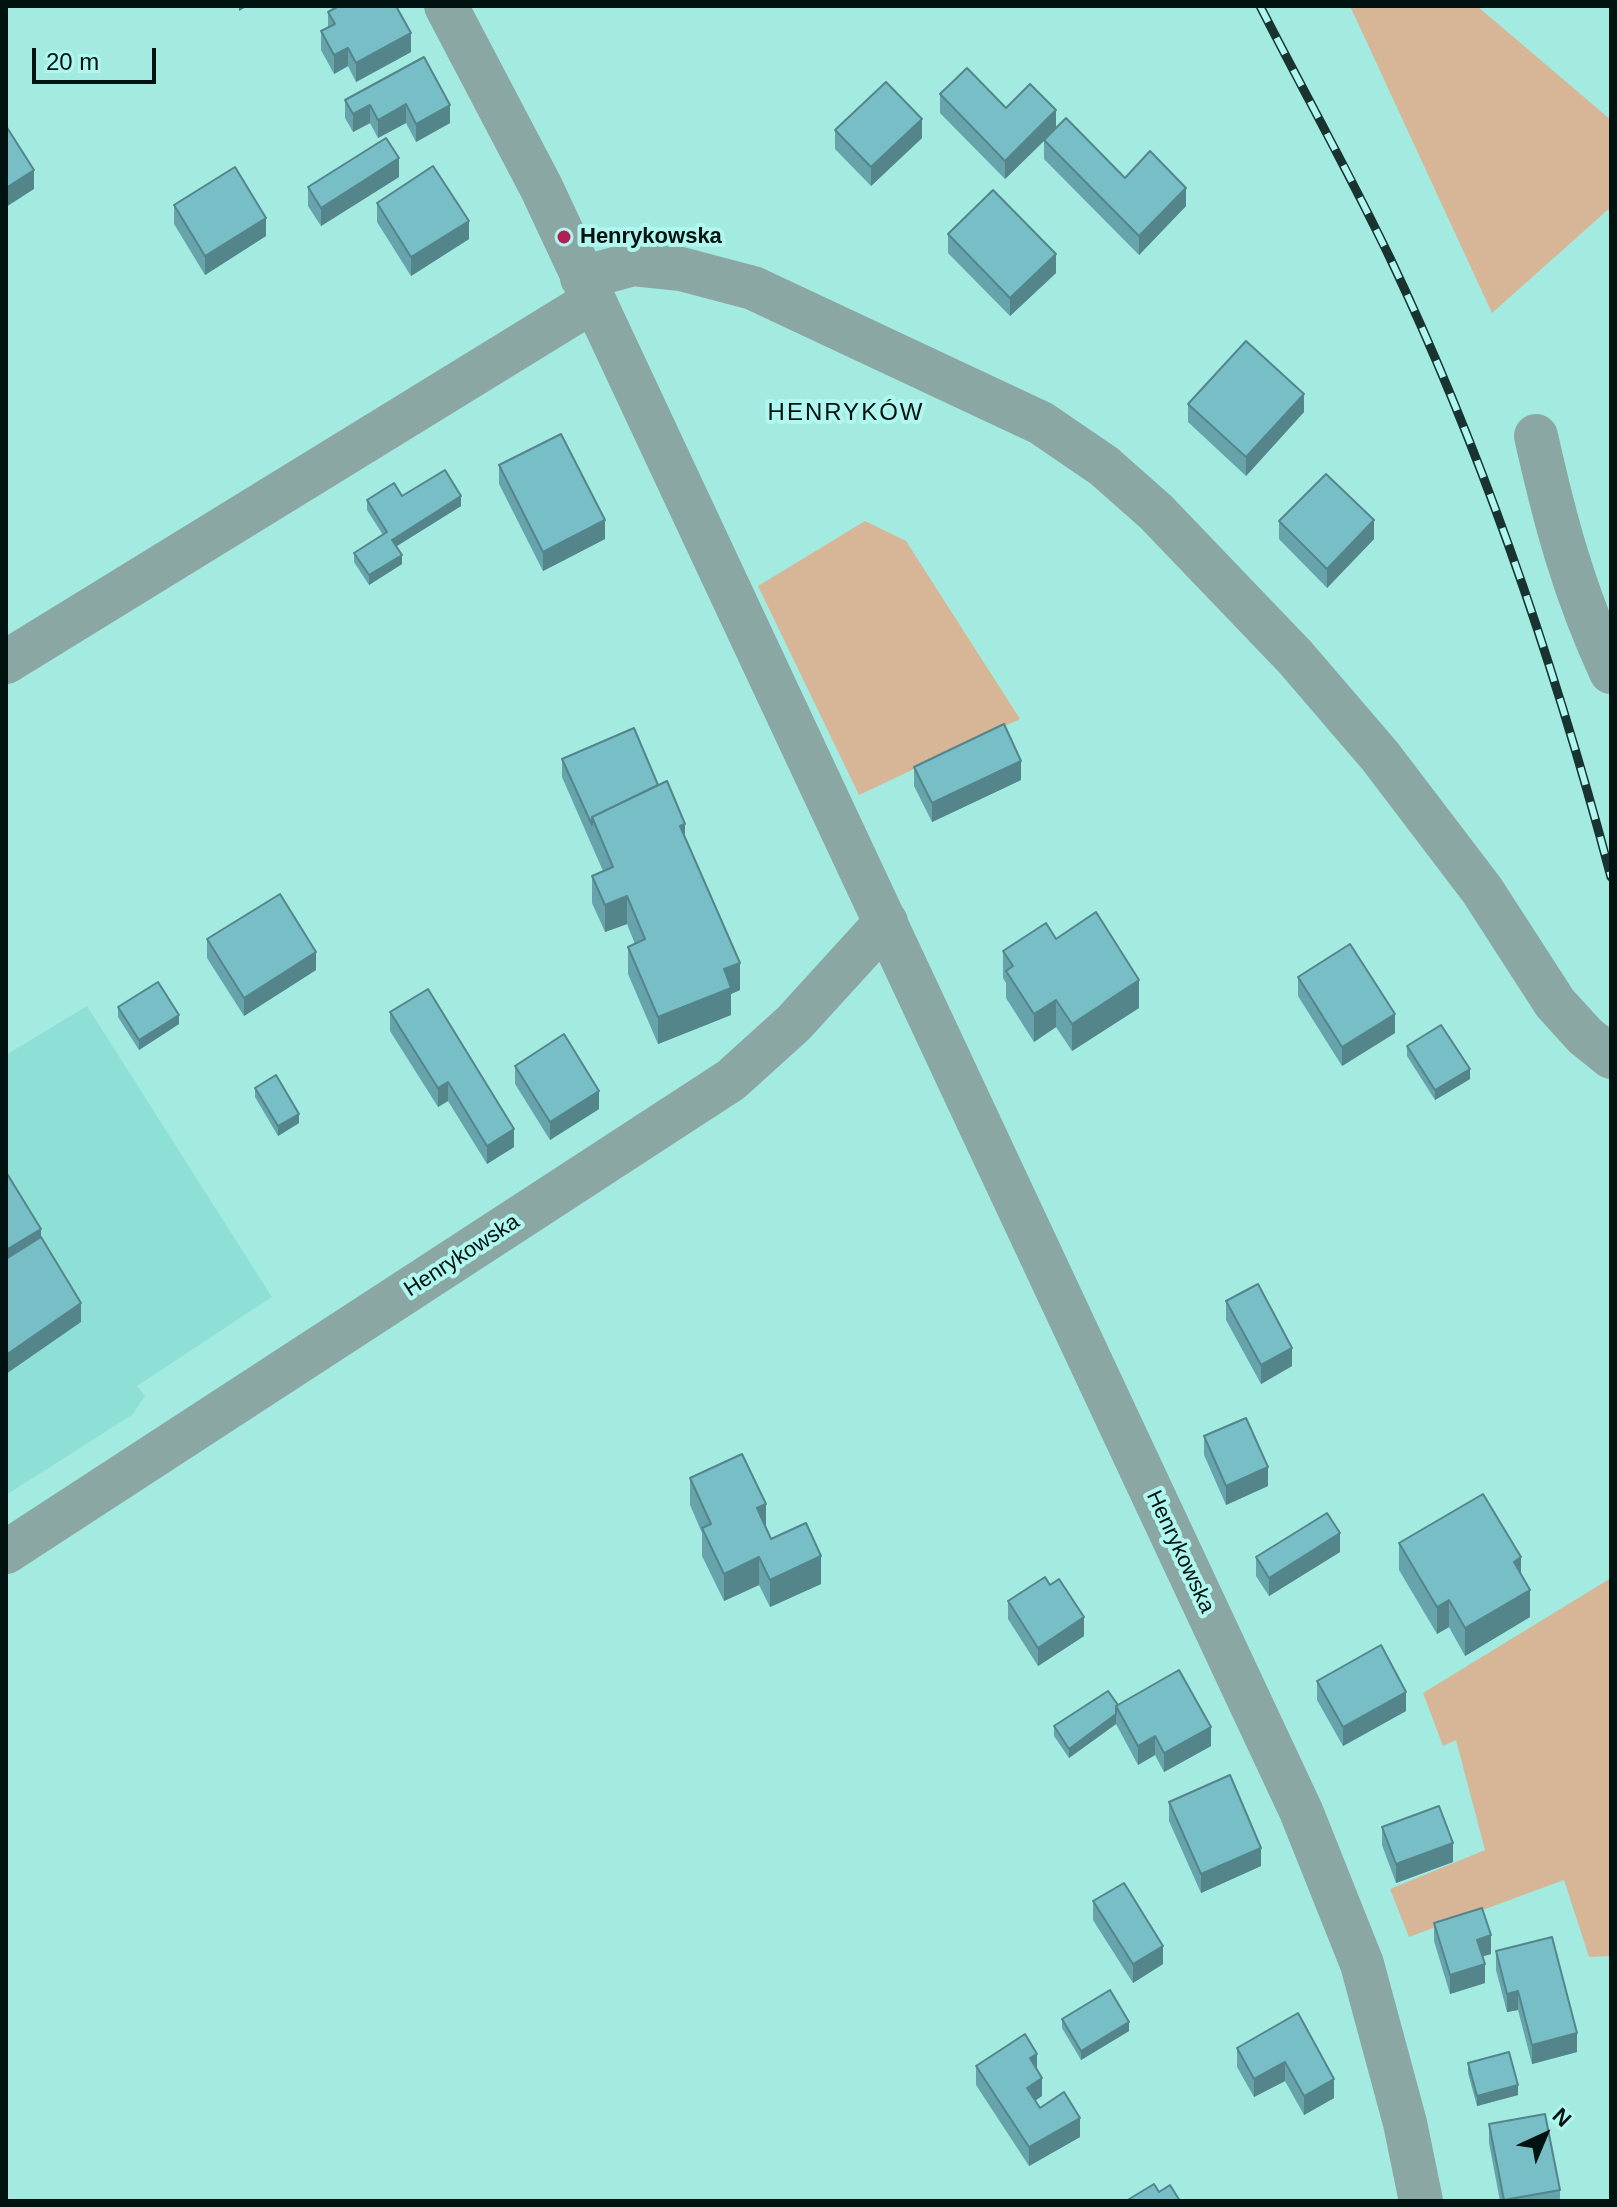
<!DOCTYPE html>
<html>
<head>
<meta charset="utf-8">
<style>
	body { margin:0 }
	#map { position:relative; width:1617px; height:2207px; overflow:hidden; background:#a3eae1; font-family:Arial,sans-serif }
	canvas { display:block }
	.frame { position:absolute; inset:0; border:8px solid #001311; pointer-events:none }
	.north { position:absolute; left:1505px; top:2095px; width:80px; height:80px; -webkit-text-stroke:6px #b0f7ef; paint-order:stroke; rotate:44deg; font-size:22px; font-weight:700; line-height:32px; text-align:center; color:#001311 }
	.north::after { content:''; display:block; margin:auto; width:28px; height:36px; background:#001311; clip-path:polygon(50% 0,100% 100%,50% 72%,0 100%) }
	.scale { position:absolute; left:32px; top:48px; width:124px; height:36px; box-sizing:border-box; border:4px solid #001311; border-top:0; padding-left:10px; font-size:24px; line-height:28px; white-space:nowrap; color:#001311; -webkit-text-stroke:6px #b0f7ef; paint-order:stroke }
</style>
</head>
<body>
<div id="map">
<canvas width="1617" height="2207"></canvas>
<div class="frame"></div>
<div class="north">N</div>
<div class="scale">20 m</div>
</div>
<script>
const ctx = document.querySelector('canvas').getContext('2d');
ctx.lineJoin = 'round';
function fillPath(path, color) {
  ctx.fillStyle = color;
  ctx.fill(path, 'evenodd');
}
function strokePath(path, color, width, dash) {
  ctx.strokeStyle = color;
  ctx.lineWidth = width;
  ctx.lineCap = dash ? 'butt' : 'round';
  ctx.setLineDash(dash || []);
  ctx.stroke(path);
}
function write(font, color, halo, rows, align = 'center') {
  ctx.font = font + ' Arial,sans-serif';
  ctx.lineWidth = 8;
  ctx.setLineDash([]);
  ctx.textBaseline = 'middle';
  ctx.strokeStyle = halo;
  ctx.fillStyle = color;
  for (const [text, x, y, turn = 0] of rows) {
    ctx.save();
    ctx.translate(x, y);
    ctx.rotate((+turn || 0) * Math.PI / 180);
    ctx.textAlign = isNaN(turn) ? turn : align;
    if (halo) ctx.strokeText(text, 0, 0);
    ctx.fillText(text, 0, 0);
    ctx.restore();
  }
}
fillPath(new Path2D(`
	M87,1006L272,1297L137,1386L145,1396L132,1415L6,1495V1055Z`), '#8ee0d7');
fillPath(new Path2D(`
	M1350,6H1477L1611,120V207L1492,313Z
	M865,521L906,541L1020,719L859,795L758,586Z
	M1611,1578V1956L1589,1957L1564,1880L1409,1937L1390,1889L1485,1850L1456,1740L1443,1746L1423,1693Z`), '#d7b697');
strokePath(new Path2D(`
	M446,6L541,187L1301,1811L1362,1964L1405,2123L1421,2201
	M582,278L633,264L681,269L753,288L1041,423L1104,466L1156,512L1295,657L1380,756L1482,890L1555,1003L1585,1036L1611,1057
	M1536,436C1555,521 1574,592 1611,672
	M6,662L593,301
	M6,1552L731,1080L794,1023L886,922`), '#8ba7a3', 44);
const rail = new Path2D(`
	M1260,6C1303,90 1349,173 1390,258C1484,456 1555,666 1611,877`);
strokePath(rail, '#183330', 9);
strokePath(rail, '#b0f7ef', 6, [18]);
fillPath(new Path2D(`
	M328,12L411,52L356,82L348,66L334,74L321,50V31L328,28Z
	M424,57L450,123L416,142L406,123L378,138L370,123L353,132L345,118V100Z
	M940,94L1006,108L1056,128L1125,178L1186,206L1139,255L1044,159V141L1005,179L940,113Z
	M835,130L922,138L871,186L835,149Z
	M399,177L321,226L308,206V187Z
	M377,203L469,239L411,276L377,222Z
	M174,205L266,236L205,275L174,224Z
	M948,234L1056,273L1010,316L948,253Z
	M1188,404L1304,412L1246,476L1188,422Z
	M499,465L605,539L543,571L499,484Z
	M402,496L461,506L397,546L402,564L369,585L354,562V553L383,535L367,510V500Z
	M1279,521L1374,539L1327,588L1279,539Z
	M562,759L658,785L685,837L740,990L731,994V1015L658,1044L628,974V947L635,944L627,924L605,932L592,903V876L603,871L562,777Z
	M914,767L1021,780L932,822L914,786Z
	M207,939L316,970L244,1016L207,958Z
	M1056,939L1139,1008L1072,1051L1056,1027L1034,1042L1006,998V983L1003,978V951Z
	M1298,977L1395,1033L1342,1066L1298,996Z
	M118,1007L179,1024L139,1050L118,1017Z
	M390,1012L514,1147L487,1164L448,1101L438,1107L390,1031Z
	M1407,1046L1470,1079L1435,1100L1407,1056Z
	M515,1066L599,1109L550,1140L515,1084Z
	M255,1088L299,1123L278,1136L255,1097Z
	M1226,1301L1292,1366L1261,1384L1226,1320Z
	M1204,1436L1268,1486L1226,1505L1204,1455Z
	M690,1478L766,1526L771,1539L821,1584L770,1607L759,1585L724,1601L702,1556V1533L690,1505Z
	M1399,1543L1521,1574L1530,1617L1465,1656L1449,1627L1437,1634L1399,1570Z
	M1340,1552L1269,1596L1256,1576V1557Z
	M1008,1601L1084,1636L1038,1666L1008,1619Z
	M1317,1681L1406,1711L1343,1746L1317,1700Z
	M1118,1705L1211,1746L1164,1772L1155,1755L1138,1765L1116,1724L1069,1758L1054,1736V1726Z
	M1169,1802L1261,1866L1201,1893L1169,1821Z
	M1382,1827L1453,1862L1396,1883L1382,1845Z
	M1093,1901L1163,1964L1133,1983L1093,1920Z
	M1434,1923L1491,1954L1483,1956L1485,1983L1450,1994L1434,1941Z
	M1496,1951L1577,2052L1532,2064L1518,2010L1507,2012L1496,1970Z
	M1298,2013L1334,2098L1304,2115L1285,2081L1254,2097L1237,2067V2048Z
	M1062,2019L1129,2031L1081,2060L1062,2028Z
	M1468,2063L1518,2095L1477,2106L1468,2073Z
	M976,2066L1037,2070L1042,2096L1035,2101L1040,2108L1080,2137L1029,2166L976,2085Z
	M1489,2124L1560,2190V2201H1500L1489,2143Z`), '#67a3ab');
fillPath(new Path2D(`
	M239,6H248L239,11Z
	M411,33V52L356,82V63Z
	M348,48V66L334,74V55Z
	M406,104V123L378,138V120Z
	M370,105V123L353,132V114Z
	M450,105V123L416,142V124Z
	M1056,110V129L1005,179V161Z
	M922,119V138L871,186V167Z
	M399,158V177L321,226V208Z
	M34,170V189L6,207V188Z
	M1186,188V206L1139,255V236Z
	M266,218V236L205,275V256Z
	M469,221V239L411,276V257Z
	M1056,254V273L1010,316V298Z
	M1304,394V412L1246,476V457Z
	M461,496V506L392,549V540Z
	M605,520V539L543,571V552Z
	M1374,520V539L1327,588V569Z
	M402,555V564L369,585V575Z
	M1021,761V780L932,822V803Z
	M685,824V851L680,826Z
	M627,896V924L605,932V905Z
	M316,952V970L244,1016V998Z
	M740,963V990L731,994V1015L658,1044V1017L724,969Z
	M1139,980V1008L1072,1051V1024Z
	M1056,1000V1027L1034,1042V1014Z
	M1395,1014V1033L1342,1066V1047Z
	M179,1015V1024L139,1050V1040Z
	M1470,1069V1079L1435,1100V1090Z
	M448,1082V1101L438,1107V1088Z
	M599,1091V1109L550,1140V1122Z
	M299,1114V1123L278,1136V1126Z
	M514,1129V1147L487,1164V1146Z
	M41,1229V1256L6,1278V1250Z
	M81,1303V1322L6,1374V1355Z
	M1292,1348V1366L1261,1384V1365Z
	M1268,1467V1486L1226,1505V1486Z
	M766,1504V1531L757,1508Z
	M1340,1533V1552L1269,1596V1578Z
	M821,1556V1584L770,1607V1580Z
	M759,1557V1585L724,1601V1574Z
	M1521,1557V1584L1514,1562Z
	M1530,1590V1617L1465,1656V1628Z
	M1449,1600V1627L1437,1634V1607Z
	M1084,1617V1636L1038,1666V1648Z
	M1406,1692V1711L1343,1746V1727Z
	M1116,1714V1724L1069,1758V1749Z
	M1211,1727V1746L1164,1772V1753Z
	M1155,1736V1755L1138,1765V1746Z
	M1453,1843V1862L1396,1883V1864Z
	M1261,1848V1866L1201,1893V1874Z
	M1491,1935V1954L1477,1958V1940Z
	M1163,1946V1964L1133,1983V1964Z
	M1485,1964V1983L1450,1994V1975Z
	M1518,1991V2010L1507,2012V1994Z
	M1129,2022V2031L1081,2060V2051Z
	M1577,2033V2052L1532,2064V2045Z
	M1037,2054V2072L1030,2058Z
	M1285,2062V2081L1254,2097V2079Z
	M1042,2078V2096L1027,2106V2088Z
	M1334,2079V2098L1304,2115V2096Z
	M1518,2085V2095L1477,2106V2096Z
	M1080,2118V2137L1029,2166V2147Z`), '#54858b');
const building = new Path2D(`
	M339,6H396L411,33L356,63L348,48L334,55L321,31L335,24L328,12Z
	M424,57L450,105L416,124L406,104L378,120L370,105L353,114L345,100Z
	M967,68L1006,108L1030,84L1056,110L1005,161L940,94Z
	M886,82L922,119L871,167L835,130Z
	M1066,118L1125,178L1150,151L1186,188L1139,236L1044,140Z
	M6,126L34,170L6,188Z
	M386,138L399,158L321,208L308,187Z
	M433,166L469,221L411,257L377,203Z
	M235,167L266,218L205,256L174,205Z
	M993,190L1056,254L1010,298L948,234Z
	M1246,341L1304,394L1246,457L1188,404Z
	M561,434L605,520L543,552L499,465Z
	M445,470L461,496L392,540L402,555L369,575L354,553L387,532L367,500L394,483L402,496Z
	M1326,474L1374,520L1327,569L1279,521Z
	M1004,724L1021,761L932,803L914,767Z
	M634,728L658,785L592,817V825L562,759Z
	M667,781L685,824L680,826L740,963L724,969L731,988L658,1017L628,947L645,939L627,896L605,905L592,876L613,867L592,817Z
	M280,894L316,952L244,998L207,939Z
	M1096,912L1139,980L1072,1024L1056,1000L1034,1014L1006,971L1013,966L1003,951L1046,923L1056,939Z
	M1350,944L1395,1014L1342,1047L1298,977Z
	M158,982L179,1015L139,1040L118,1007Z
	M428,989L514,1129L487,1146L448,1082L438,1088L390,1012Z
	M1441,1025L1470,1069L1435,1090L1407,1046Z
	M564,1034L599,1091L550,1122L515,1066Z
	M276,1075L299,1114L278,1126L255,1088Z
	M6,1172L41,1229L6,1250Z
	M41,1237L81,1303L6,1355V1259Z
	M1258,1284L1292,1348L1261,1365L1226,1301Z
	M1246,1418L1268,1467L1226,1486L1204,1436Z
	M742,1454L766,1504L757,1508L771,1539L806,1523L821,1556L770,1580L759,1557L724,1574L702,1528L711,1524L690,1478Z
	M1483,1494L1521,1557L1514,1562L1530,1590L1465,1628L1449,1600L1437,1607L1399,1543Z
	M1327,1513L1340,1533L1269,1578L1256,1557Z
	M1045,1577L1050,1585L1059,1579L1084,1617L1038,1648L1008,1601Z
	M1381,1645L1406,1692L1343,1727L1317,1681Z
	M1179,1670L1211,1727L1164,1753L1155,1736L1138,1746L1116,1706Z
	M1108,1691L1118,1705L1116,1706V1714L1069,1749L1054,1726Z
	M1230,1775L1261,1848L1201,1874L1169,1802Z
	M1439,1806L1453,1843L1396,1864L1382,1827Z
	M1124,1883L1163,1946L1133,1964L1093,1901Z
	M1482,1908L1491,1935L1477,1940L1485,1964L1450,1975L1434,1923Z
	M1552,1937L1577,2033L1532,2045L1518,1991L1507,1994L1496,1951Z
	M1110,1990L1129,2022L1081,2051L1062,2019Z
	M1298,2013L1334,2079L1304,2096L1285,2062L1254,2079L1237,2048Z
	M1025,2034L1037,2054L1030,2058L1042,2078L1027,2088L1040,2108L1064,2092L1080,2118L1029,2147L976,2066Z
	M1509,2052L1518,2085L1477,2096L1468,2063Z
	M1545,2114L1560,2190L1504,2200L1489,2124Z
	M1154,2184L1159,2192L1170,2185L1180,2201H1126Z`);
fillPath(building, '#78bec7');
strokePath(building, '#54858b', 2);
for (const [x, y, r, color] of [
	[564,237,8,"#b02053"]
]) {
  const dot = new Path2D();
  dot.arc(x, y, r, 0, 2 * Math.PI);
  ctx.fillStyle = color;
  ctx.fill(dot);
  strokePath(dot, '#b0f7ef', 3);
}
write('bold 22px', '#001311', '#b0f7ef', [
	["Henrykowska",580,237]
], 'left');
write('22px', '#001311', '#b0f7ef', [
	["Henrykowska",462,1256,-33],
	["Henrykowska",1180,1552,65]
]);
ctx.letterSpacing = '2px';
write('24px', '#001311', '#b0f7ef', [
	["HENRYKÓW",846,413]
]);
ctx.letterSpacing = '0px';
</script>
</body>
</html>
